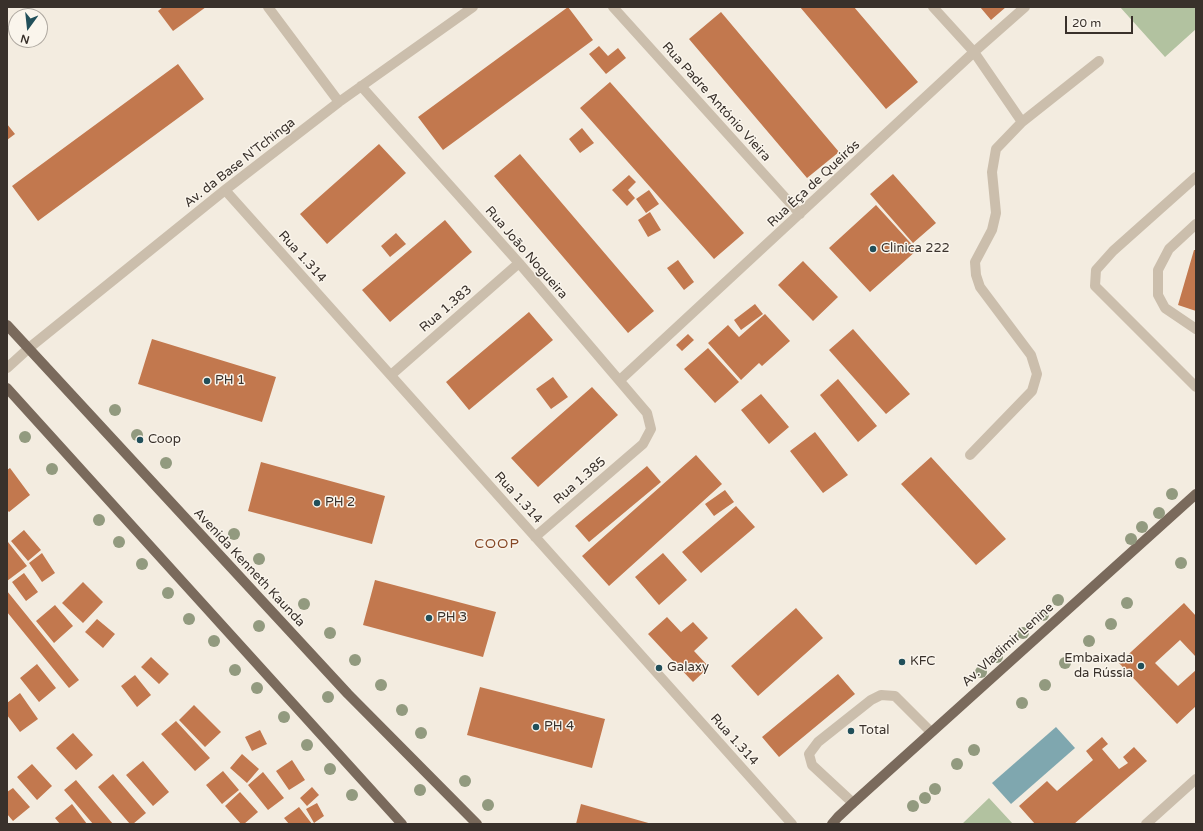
<!DOCTYPE html>
<html>
<head>
<meta charset="utf-8">
<style>
	body { margin:0 }
	#map { position:relative; width:1203px; height:831px; overflow:hidden; background:#f3ece0; font-family:"Varela Round",sans-serif }
	canvas { display:block }
	.frame { position:absolute; inset:0; border:8px solid #39312b; pointer-events:none }
	.north { position:absolute; left:8px; top:8px; width:40px; height:40px; box-sizing:border-box; background:#faf5ec; border:1px solid #ada79f; border-radius:50%; rotate:195deg; font-size:11px; font-weight:700; line-height:16px; text-align:center; color:#39312b }
	.north::after { content:''; display:block; margin:auto; width:14px; height:18px; background:#214f5a; clip-path:polygon(50% 0,100% 100%,50% 72%,0 100%) }
	.scale { position:absolute; left:1065px; top:16px; width:68px; height:18px; box-sizing:border-box; border:2px solid #39312b; border-top:0; padding-left:5px; font-size:12px; line-height:14px; white-space:nowrap; color:#39312b; -webkit-text-stroke:3px #faf5ec; paint-order:stroke }
</style>
</head>
<body>
<div id="map">
<canvas width="1203" height="831"></canvas>
<div class="frame"></div>
<div class="north">N</div>
<div class="scale">20 m</div>
</div>
<script>
const ctx = document.querySelector('canvas').getContext('2d');
ctx.lineJoin = 'round';
function fillPath(path, color) {
  ctx.fillStyle = color;
  ctx.fill(path, 'evenodd');
}
function strokePath(path, color, width, dash) {
  ctx.strokeStyle = color;
  ctx.lineWidth = width;
  ctx.lineCap = dash ? 'butt' : 'round';
  ctx.setLineDash(dash || []);
  ctx.stroke(path);
}
function write(font, color, halo, rows, align = 'center') {
  ctx.font = font + ' "Varela Round",sans-serif';
  ctx.lineWidth = 3;
  ctx.setLineDash([]);
  ctx.textBaseline = 'middle';
  ctx.strokeStyle = halo;
  ctx.fillStyle = color;
  for (const [text, x, y, turn = 0] of rows) {
    ctx.save();
    ctx.translate(x, y);
    ctx.rotate((+turn || 0) * Math.PI / 180);
    ctx.textAlign = isNaN(turn) ? turn : align;
    if (halo) ctx.strokeText(text, 0, 0);
    ctx.fillText(text, 0, 0);
    ctx.restore();
  }
}
fillPath(new Path2D(`
	M1120,7H1196V29L1165,57Z
	M989,798L1013,824H962Z`), '#b2c2a0');
fillPath(new Path2D(`
	M1056,727L1075,748L1011,804L992,783Z`), '#7fa7af');
fillPath(new Path2D(`
	M163,7H206L173,31L158,11Z
	M568,7L593,40L443,150L418,117Z
	M800,7H854L918,82L886,109Z
	M980,7H1006L991,20Z
	M721,12L839,152L807,178L689,39Z
	M599,46L608,56L618,48L626,58L606,74L589,54Z
	M178,64L204,99L38,221L12,186Z
	M610,82L744,233L714,259L580,108Z
	M7,124L15,134L7,140Z
	M582,128L594,143L580,153L569,139Z
	M379,144L406,173L327,244L300,214Z
	M520,154L654,311L628,333L494,176Z
	M893,174L936,223L913,243L870,194Z
	M629,175L636,182L628,190L635,198L627,206L612,190Z
	M649,190L659,204L646,213L636,199Z
	M876,205L917,250L870,292L829,248Z
	M650,212L661,230L648,237L638,220Z
	M445,220L472,252L390,322L362,290Z
	M396,233L406,244L390,257L381,246Z
	M1194,250H1196V311L1178,305Z
	M678,260L694,282L684,290L667,268Z
	M803,261L838,297L813,321L778,285Z
	M755,304L763,314L741,330L734,320Z
	M529,312L553,340L469,410L446,382Z
	M765,314L790,341L762,366L759,363L741,380L708,343L728,325L739,337Z
	M853,329L910,394L886,414L829,350Z
	M688,334L694,340L682,351L676,345Z
	M152,339L276,377L262,422L138,384Z
	M708,348L739,382L715,403L684,369Z
	M553,377L568,397L551,409L536,389Z
	M838,379L877,426L858,442L820,395Z
	M592,387L618,415L538,487L511,458Z
	M761,394L789,427L769,444L741,410Z
	M815,432L848,475L823,493L790,451Z
	M696,455L722,484L609,586L582,556Z
	M931,457L1006,539L976,565L901,484Z
	M261,462L385,496L372,544L248,511Z
	M647,466L661,482L589,542L575,526Z
	M10,468L30,495L9,512L7,510V470Z
	M725,490L734,502L714,516L705,504Z
	M736,506L755,527L701,573L682,552Z
	M24,530L41,550L28,561L11,541Z
	M8,542L27,566L7,581V543Z
	M42,553L55,573L42,582L29,563Z
	M663,553L687,580L659,605L635,577Z
	M24,573L38,592L26,601L12,582Z
	M375,580L496,612L483,657L363,625Z
	M83,582L103,602L83,623L62,603Z
	M7,591L79,680L69,688L7,612Z
	M1184,603L1196,616V657L1180,640L1155,663L1178,686L1196,670V706L1177,724L1119,663Z
	M55,605L73,626L54,643L36,621Z
	M796,608L823,638L758,696L731,666Z
	M667,617L681,632L693,622L708,638L694,651L709,667L693,682L648,634Z
	M97,619L115,634L103,648L85,632Z
	M151,657L169,674L159,684L141,667Z
	M37,664L56,688L39,702L20,678Z
	M838,674L855,694L779,757L762,737Z
	M135,675L151,695L137,707L121,686Z
	M480,687L605,719L592,768L467,735Z
	M20,693L38,719L20,732L7,715V703Z
	M194,705L221,732L205,747L179,720Z
	M176,721L210,758L195,771L161,734Z
	M260,730L267,744L252,751L245,737Z
	M73,733L93,755L76,770L56,748Z
	M1102,737L1108,744L1102,749L1119,769L1128,763L1123,757L1134,747L1147,761L1074,824H1035L1019,806L1047,781L1057,791L1093,760L1086,751Z
	M242,754L259,769L247,783L230,768Z
	M292,760L305,780L289,790L276,771Z
	M143,761L169,792L153,806L126,775Z
	M32,764L52,786L37,800L17,777Z
	M223,771L239,790L222,804L206,785Z
	M263,772L284,798L268,810L248,785Z
	M113,774L146,813L133,824H130L98,787Z
	M76,780L113,824H93L64,790Z
	M312,787L319,795L307,806L300,798Z
	M13,788L30,807L13,821L7,814V792Z
	M240,792L258,812L244,824H241L225,806Z
	M317,803L324,816L314,823L306,809Z
	M72,804L87,824H60L55,818Z
	M581,804L652,824H576Z
	M299,807L312,824H289L284,818Z`), '#c2784e');
strokePath(new Path2D(`
	M268,7L339,102
	M613,7L800,214
	M933,7L974,52L1022,122
	M361,86L519,263L647,413L651,429L643,444L535,537
	M1196,177L1113,251L1096,270L1095,286L1196,387
	M225,190L792,824
	M1196,224L1169,249L1158,270V295L1165,308L1196,329
	M7,368L29,348L225,190L339,102L473,7
	M391,375L519,263
	M620,380L974,52L1025,7
	M970,455L1032,391L1037,374L1031,355L980,287L976,275L975,262L992,230L996,213L992,172L996,149L1022,122L1099,61
	M853,803L812,765L809,754L818,742L871,700L881,695L895,696L931,732
	M1146,824L1196,779`), '#cbbeac', 10);
strokePath(new Path2D(`
	M7,325L348,694L477,824
	M7,388L402,824
	M832,824L838,817L853,803L1196,494`), '#7a6a5c', 10);
ctx.fillStyle = '#929a7f';
for (const [x, y] of [
	[115,410],
	[137,435],
	[25,437],
	[166,463],
	[52,469],
	[1172,494],
	[1159,513],
	[99,520],
	[1142,527],
	[234,534],
	[1131,539],
	[119,542],
	[259,559],
	[1181,563],
	[142,564],
	[168,593],
	[1058,600],
	[1127,603],
	[304,604],
	[1043,615],
	[189,619],
	[1111,624],
	[259,626],
	[330,633],
	[1023,633],
	[214,641],
	[1089,641],
	[997,657],
	[355,660],
	[1065,663],
	[235,670],
	[981,672],
	[381,685],
	[1045,685],
	[257,688],
	[328,697],
	[1022,703],
	[402,710],
	[284,717],
	[421,733],
	[307,745],
	[974,750],
	[957,764],
	[330,769],
	[465,781],
	[935,789],
	[420,790],
	[352,795],
	[925,798],
	[488,805],
	[913,806]
]) {
  ctx.beginPath();
  ctx.arc(x, y, 6, 0, 2 * Math.PI);
  ctx.fill();
}
for (const [x, y, r, color] of [
	[873,249,4,"#214f5a"],
	[207,381,4,"#214f5a"],
	[140,440,4,"#214f5a"],
	[317,503,4,"#214f5a"],
	[429,618,4,"#214f5a"],
	[902,662,4,"#214f5a"],
	[1141,666,4,"#214f5a"],
	[659,668,4,"#214f5a"],
	[536,727,4,"#214f5a"],
	[851,731,4,"#214f5a"]
]) {
  const dot = new Path2D();
  dot.arc(x, y, r, 0, 2 * Math.PI);
  ctx.fillStyle = color;
  ctx.fill(dot);
  strokePath(dot, '#faf5ec', 1.5);
}
write('13px', '#39312b', '#faf5ec', [
	["Rua Padre António Vieira",716,102,48],
	["Av. da Base N'Tchinga",240,163,-38],
	["Rua Éça de Queirós",814,184,-43],
	["Rua João Nogueira",526,253,49],
	["Rua 1.314",302,257,48],
	["Rua 1.383",446,309,-41],
	["Rua 1.385",580,481,-41],
	["Rua 1.314",518,498,48],
	["Avenida Kenneth Kaunda",249,568,47],
	["Av. Vladimir Lenine",1008,645,-42],
	["Rua 1.314",734,740,48]
]);
write('13px', '#39312b', '#faf5ec', [
	["Clinica 222",881,249],
	["PH 1",215,381],
	["Coop",148,440],
	["PH 2",325,503],
	["PH 3",437,618],
	["Embaixada",1133,659,"right"],
	["da Rússia",1133,674,"right"],
	["KFC",910,662],
	["Galaxy",667,668],
	["PH 4",544,727],
	["Total",859,731]
], 'left');
ctx.letterSpacing = '1px';
write('14px', '#864826', '#faf5ec', [
	["COOP",497,544]
]);
ctx.letterSpacing = '0px';
</script>
</body>
</html>
